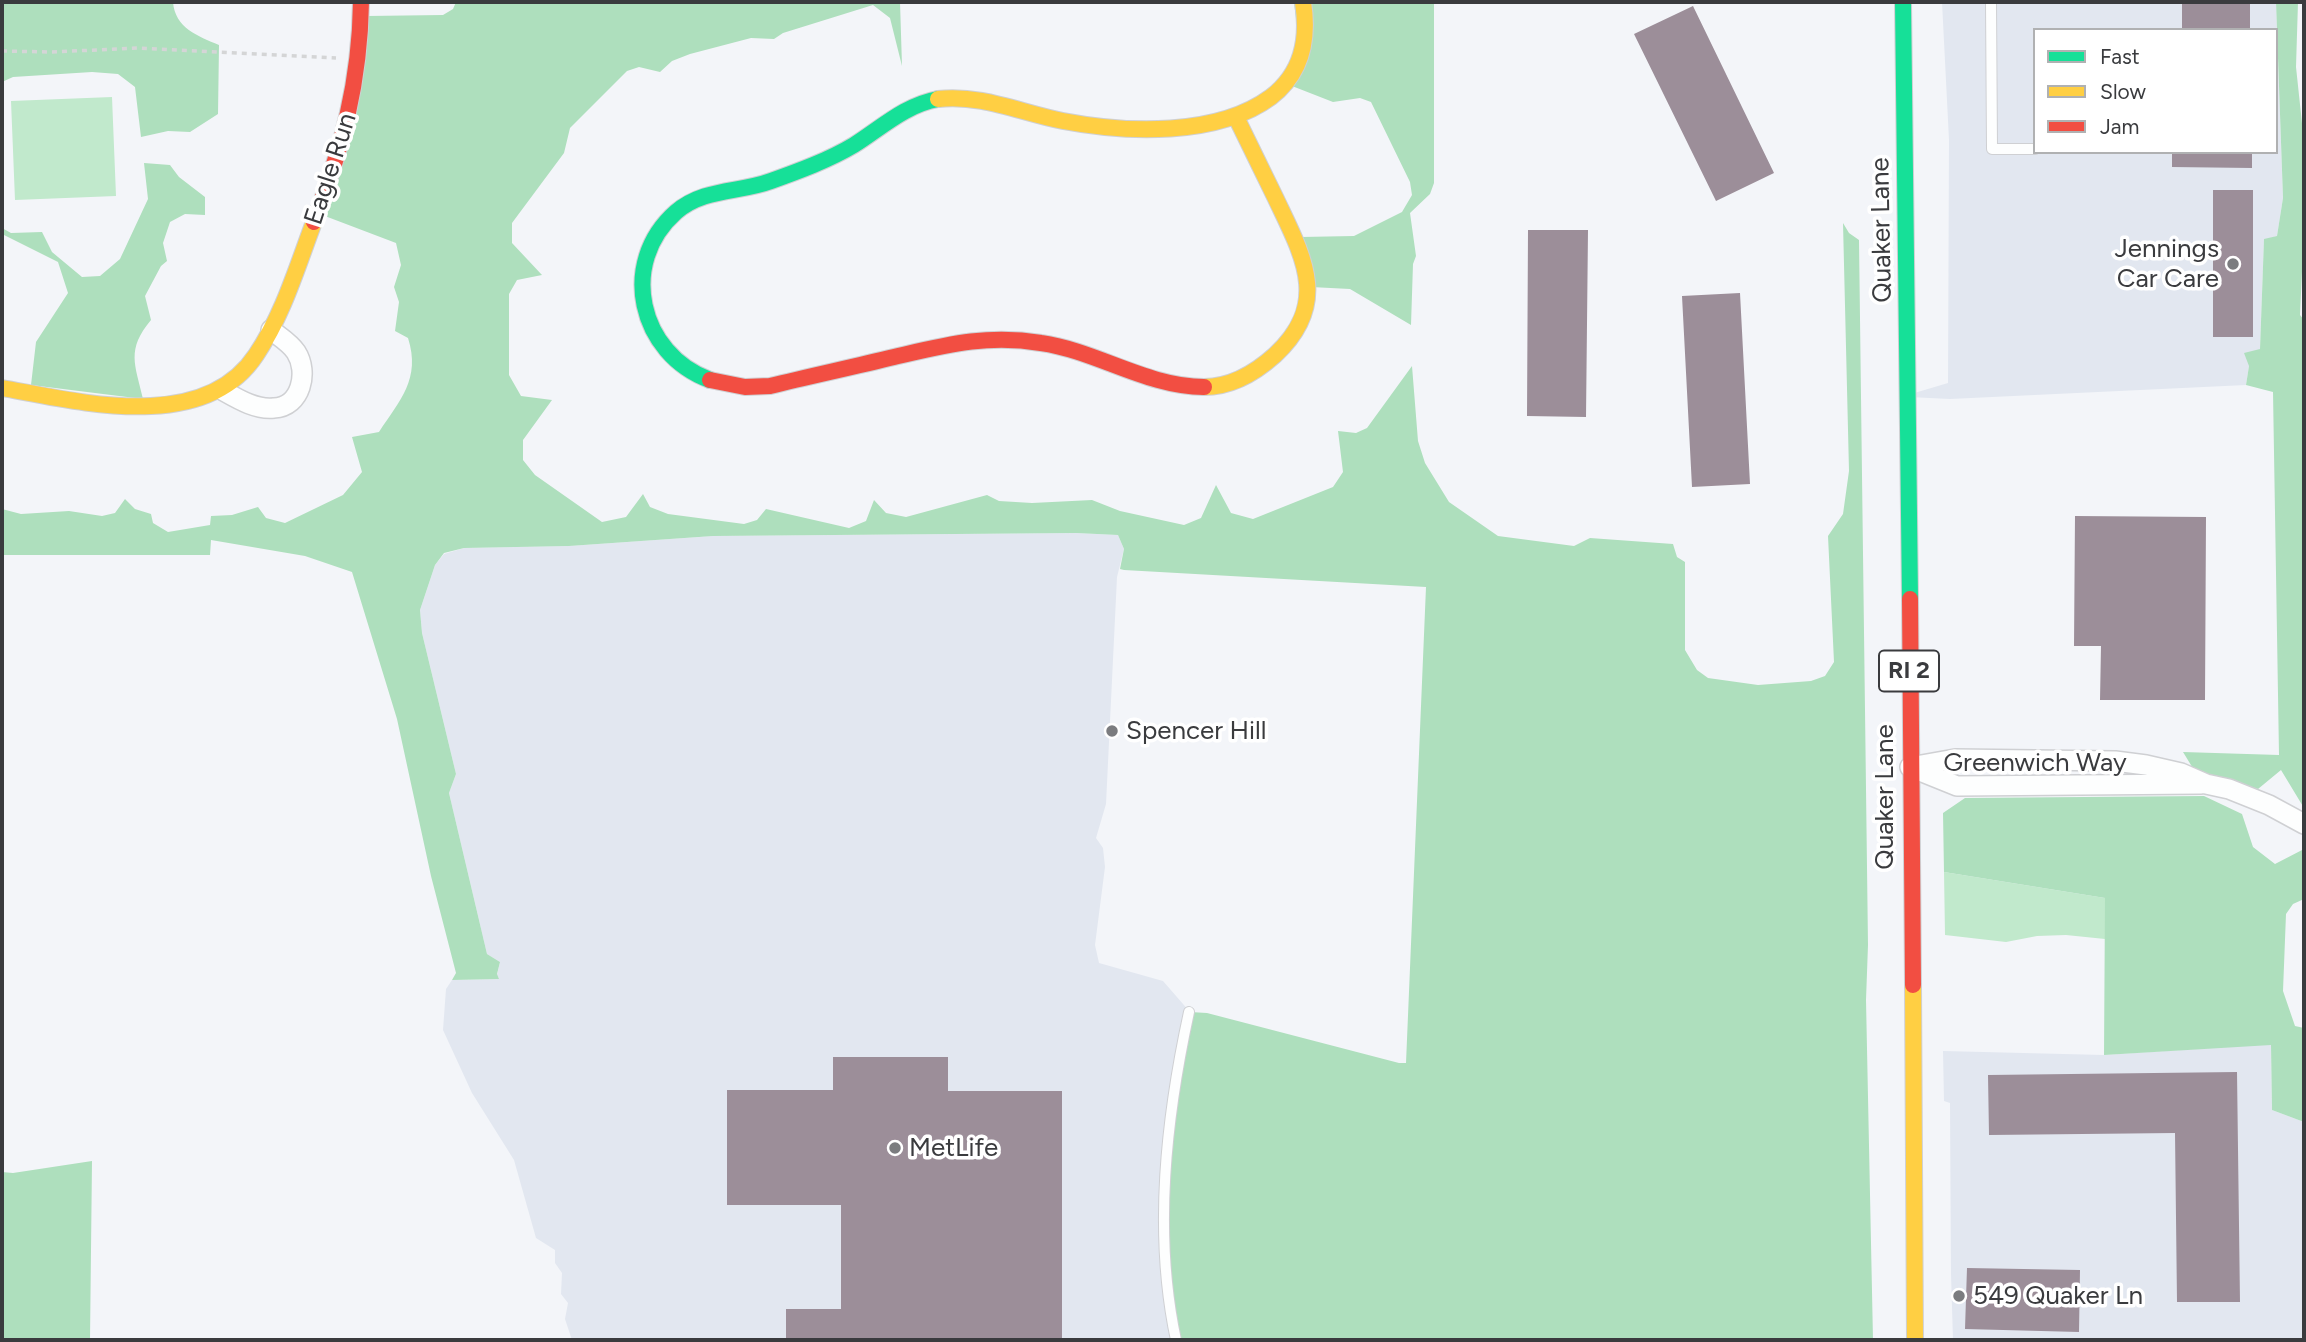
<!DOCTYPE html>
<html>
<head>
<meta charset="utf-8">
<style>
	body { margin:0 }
	#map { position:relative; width:2306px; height:1342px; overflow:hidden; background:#f3f5f9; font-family:Figtree,sans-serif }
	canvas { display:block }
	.frame { position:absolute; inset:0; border:4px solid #3a3b3e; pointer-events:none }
	.legend { position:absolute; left:2033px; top:28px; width:245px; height:126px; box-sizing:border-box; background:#fff; border:2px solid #b0b1b2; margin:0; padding:9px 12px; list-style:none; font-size:21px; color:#3a3b3e }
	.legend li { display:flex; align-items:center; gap:14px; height:35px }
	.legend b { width:35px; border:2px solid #b0b1b2 }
</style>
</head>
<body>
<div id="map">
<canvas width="2306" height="1342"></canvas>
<div class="frame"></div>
<ul class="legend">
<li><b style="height:9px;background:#16e098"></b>Fast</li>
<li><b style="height:9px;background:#ffcf43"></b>Slow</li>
<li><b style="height:9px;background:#f24e42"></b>Jam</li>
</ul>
</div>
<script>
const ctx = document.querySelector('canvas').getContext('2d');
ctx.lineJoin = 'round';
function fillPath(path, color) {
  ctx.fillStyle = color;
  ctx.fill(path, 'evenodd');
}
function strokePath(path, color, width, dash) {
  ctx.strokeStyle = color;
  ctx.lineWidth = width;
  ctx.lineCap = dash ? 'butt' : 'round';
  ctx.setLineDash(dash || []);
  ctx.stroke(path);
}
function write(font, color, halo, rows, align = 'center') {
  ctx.font = font + ' Figtree,sans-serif';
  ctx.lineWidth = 7;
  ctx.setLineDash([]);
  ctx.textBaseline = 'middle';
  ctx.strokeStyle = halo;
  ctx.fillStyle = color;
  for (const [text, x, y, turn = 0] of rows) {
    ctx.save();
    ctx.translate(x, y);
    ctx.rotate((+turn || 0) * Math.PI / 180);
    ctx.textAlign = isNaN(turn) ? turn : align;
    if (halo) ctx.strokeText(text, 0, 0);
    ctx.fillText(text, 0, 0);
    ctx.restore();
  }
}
fillPath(new Path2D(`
	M1942,2H2276L2283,198L2277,236L2264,240L2260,349L2249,366L2246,385L1950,399L1909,397L1911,394L1948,383L1949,140ZM2035,30H2276V152H2035Z
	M1076,533L1118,535L1124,549L1117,577L1106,804L1096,838L1103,848L1105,867L1095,945L1099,963L1163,981L1190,1012L1178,1340H572L565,1319L568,1303L561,1294L562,1273L555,1263V1250L536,1238L514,1160L472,1093L443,1030L446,989L452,980L499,979L497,975L500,962L487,954L449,793L456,774L422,633L420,610L435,565L444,554L464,548L569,546L713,536Z
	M2271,1044L2272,1110L2304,1122V1340H1953L1951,1274L1950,1103L1944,1101L1943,1051L2104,1055Z`), '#e2e7f0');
fillPath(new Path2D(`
	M112,97L116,196L15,200L11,101Z
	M1944,872L2105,898V939L2066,935L2037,936L2006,942L1945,935Z`), '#c1e9cc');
fillPath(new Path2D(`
	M2,2H173C175,28 198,36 219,45L218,114L190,132L168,131L141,137L135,87L118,74L92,72L13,77L2,82Z
	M456,2H900L902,66L890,18L873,5L783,33L774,39L751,38L690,54L672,61L660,72L639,67L627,71L570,128L564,153L512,223V243L542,275L517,280L509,294V375L521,396L552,400L523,440V460L535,475L602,522L626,517L643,494L650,507L668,514L744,524L757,520L766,509L849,528L866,521L874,500L886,513L906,517L987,495L999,501L1032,503L1092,500L1120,511L1184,525L1201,518L1216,485L1231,513L1253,519L1333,487L1343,472L1338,431L1356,433L1367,428L1412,366L1418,441L1425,463L1449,502L1498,536L1574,546L1590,538L1673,544L1677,557L1685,562V650L1697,670L1708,678L1758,685L1811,681L1825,676L1834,662L1828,536L1843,514L1849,471L1843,223L1849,233L1859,240L1868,945L1866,1000L1873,1340H1178L1166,1252L1170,1139L1190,1012L1207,1013L1399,1063H1406L1426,587L1124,570L1120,569L1124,549L1118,535L1076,533L713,536L569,546L464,548L444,553L435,565L420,610L422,633L456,774L449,793L487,954L500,962L497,974L499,979L452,980L456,973L431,876L397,719L352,572L305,556L211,540L210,555H2V509L21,514L69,511L102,516L115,513L125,499L135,509L151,514L153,523L168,532L210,525L211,516L232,515L258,507L266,518L285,523L343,495L362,472L352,437L379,432C400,400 421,379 408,338L395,331L399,302L394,287L401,265L396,243L317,213L367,16L443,15L453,9Z
	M1294,2H1434V183L1430,194L1410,213L1416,256L1413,264L1411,325L1350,289L1311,287L1301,237L1354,236L1402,212L1412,195L1410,182L1371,102L1360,98L1333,102L1292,86L1300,53Z
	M2276,2H2298L2296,67L2304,142V228L2300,315L2304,320V808L2281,770L2258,789L2194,770L2183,752L2279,755L2273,392L2246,385L2249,366L2244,353L2260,349L2264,239L2277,236L2283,198Z
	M144,163L170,165L179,177L205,197V215L185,214L170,222L163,243L167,261L161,266L145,296L151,320C126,350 135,364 143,399L31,385L36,342L68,293L58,262L2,234V228L11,233L42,232L52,252L82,277L100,276L120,259L148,199Z
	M2204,796L2242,814L2253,847L2275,864L2304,849V899L2293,904L2286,914L2283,991L2295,1026L2304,1028V1122L2272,1110L2271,1045L2104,1055L2105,898L1944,872L1943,813L1965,798Z
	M92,1161L90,1340H2V1172L13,1173Z`), '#aedfbd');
fillPath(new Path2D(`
	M2182,2H2250V30H2182Z
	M1693,6L1774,173L1716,201L1634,34Z
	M2172,152H2252V168L2172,167Z
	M2213,190H2253V337H2213Z
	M1528,230H1588L1586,417L1527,416Z
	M1740,293L1750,484L1692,487L1682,296Z
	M2075,516L2206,517L2205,700H2100L2101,646H2074Z
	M833,1057H948V1091H1062V1340H786V1309H841V1205H727V1090H833Z
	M2237,1072L2240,1302H2177L2175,1133L1989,1135L1988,1075Z
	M1967,1268L2080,1270L2079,1332L1965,1329Z`), '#9c8e99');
const lane = new Path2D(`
	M1991,2L1992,149H2035
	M1176,1340C1153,1233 1166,1118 1189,1012`);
const street = new Path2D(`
	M222,390C238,399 256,410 274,408C301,407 309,372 296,352C290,343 280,337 271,330
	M1910,767L1955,759L2115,761L2146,765L2181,773L2206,784L2229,789L2269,805L2304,824
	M1910,767L1957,786L2201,784`);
const fast = new Path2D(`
	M1903,2L1910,599
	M710,380C639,354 618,263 676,212C704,188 739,193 771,181C799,171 829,160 854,145C881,128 905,105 938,99`);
const slow = new Path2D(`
	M938,99C982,94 1021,113 1063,121C1126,133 1217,137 1271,97C1302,73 1309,40 1303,2
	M1204,387C1232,387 1255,373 1275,355C1331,303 1303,256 1276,199C1263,172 1249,144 1236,117
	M2,388C80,402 204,434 256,355C283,315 297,267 314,222
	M1913,985L1915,1340`);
const jam = new Path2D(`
	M314,222C342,148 360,82 361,2
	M710,380L745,387L770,386C811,376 853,367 894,357C946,345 987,334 1041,343C1097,351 1147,387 1204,387
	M1910,599L1913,985`);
strokePath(lane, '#cfd0d3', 12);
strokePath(street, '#cfd0d3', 22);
strokePath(fast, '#cfd0d3', 18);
strokePath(slow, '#cfd0d3', 18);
strokePath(jam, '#cfd0d3', 18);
strokePath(new Path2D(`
	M2,51L52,52L139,48L336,58`), '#d4d5d6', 3.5, [5, 5]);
strokePath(lane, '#fdfefe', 10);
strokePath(street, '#fdfefe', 19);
strokePath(fast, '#16e098', 16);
strokePath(slow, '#ffcf43', 16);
strokePath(jam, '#f24e42', 16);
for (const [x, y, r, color] of [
	[2233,264,7,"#7b7c7f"],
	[1112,731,7,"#7b7c7f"],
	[895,1148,7,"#7b7c7f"],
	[1959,1296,7,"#7b7c7f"]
]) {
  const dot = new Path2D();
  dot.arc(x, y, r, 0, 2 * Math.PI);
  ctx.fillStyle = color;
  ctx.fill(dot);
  strokePath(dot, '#fff', 2.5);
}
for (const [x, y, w] of [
	[1909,671,60]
]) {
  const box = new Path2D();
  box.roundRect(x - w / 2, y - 20.5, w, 41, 5);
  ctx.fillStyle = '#fff';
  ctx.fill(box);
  strokePath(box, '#3a3b3e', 2);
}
write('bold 24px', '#3a3b3e', null, [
	["RI 2",1909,671]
]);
write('26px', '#3a3b3e', '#fff', [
	["Eagle Run",331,169,-72],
	["Quaker Lane",1882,230,-91],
	["Greenwich Way",2035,763],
	["Quaker Lane",1885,797,-90]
]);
write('26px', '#3a3b3e', '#fff', [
	["Jennings",2219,249,"right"],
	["Car Care",2219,279,"right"],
	["Spencer Hill",1126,731],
	["MetLife",909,1148],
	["549 Quaker Ln",1973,1296]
], 'left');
</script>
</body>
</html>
